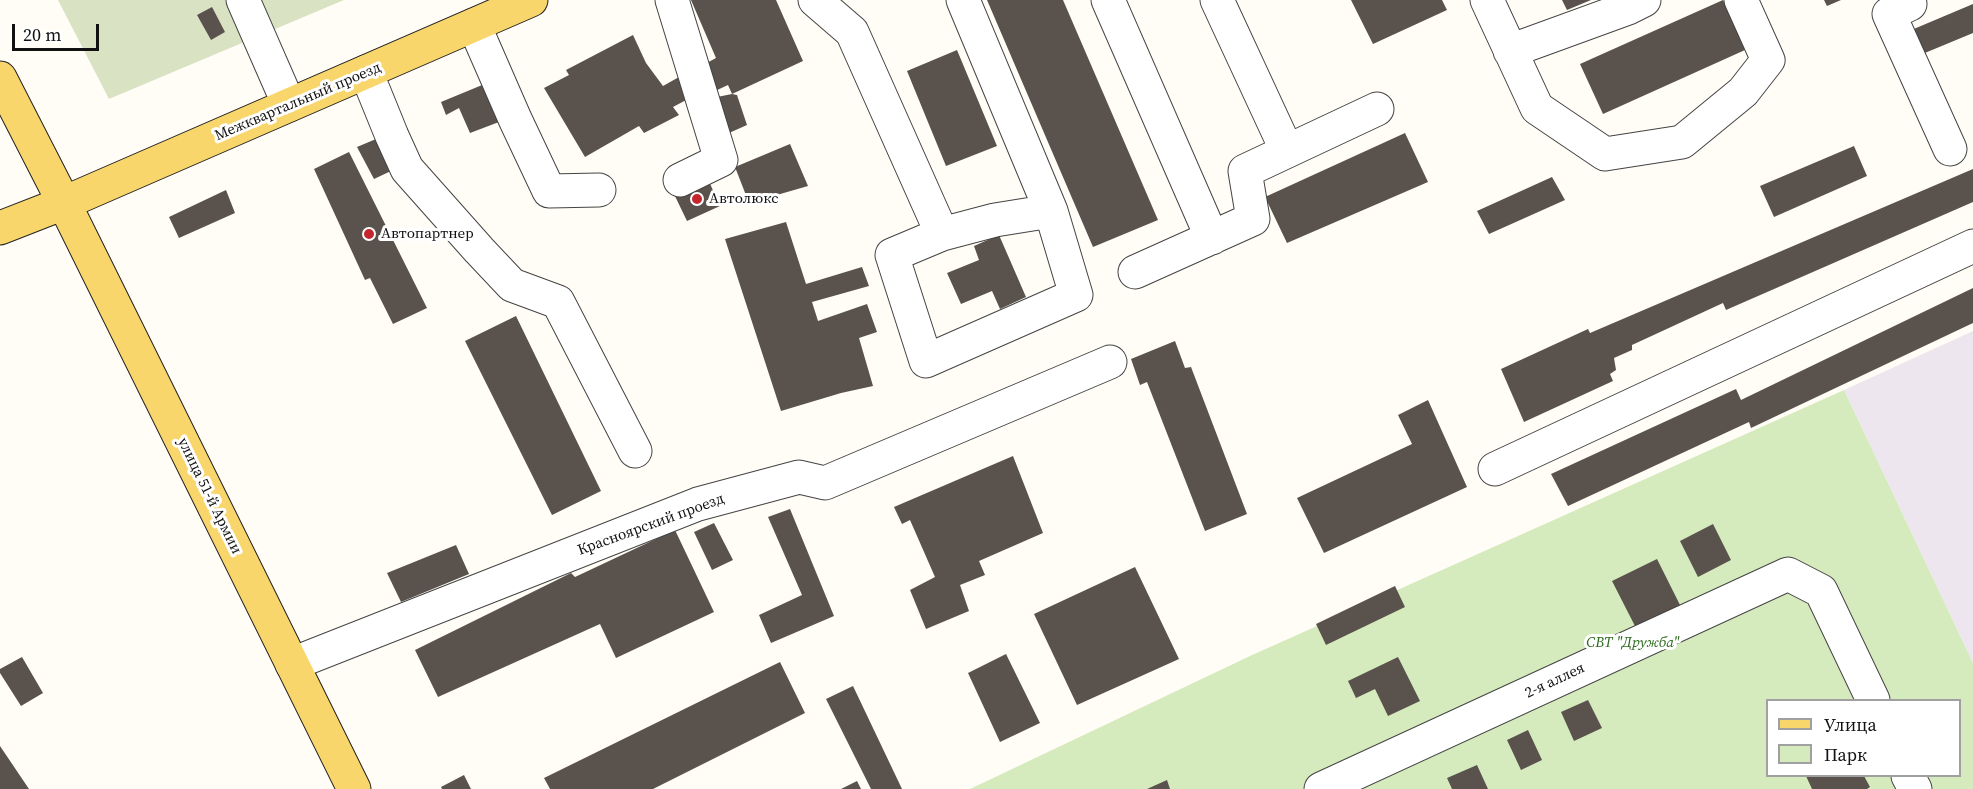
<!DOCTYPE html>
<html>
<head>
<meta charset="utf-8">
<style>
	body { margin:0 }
	#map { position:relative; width:1973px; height:789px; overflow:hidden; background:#fffdf5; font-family:"Source Serif 4",serif }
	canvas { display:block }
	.legend { position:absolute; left:1766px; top:699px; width:195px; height:78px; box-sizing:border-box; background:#fff; border:2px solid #a0a0a0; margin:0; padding:8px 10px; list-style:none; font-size:18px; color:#111 }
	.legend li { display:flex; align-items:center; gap:12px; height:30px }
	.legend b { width:30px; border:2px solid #a0a0a0 }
	.scale { position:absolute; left:12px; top:24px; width:87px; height:27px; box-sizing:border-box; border:3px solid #111; border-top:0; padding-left:8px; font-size:18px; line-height:21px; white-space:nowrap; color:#111; -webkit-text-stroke:4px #fff; paint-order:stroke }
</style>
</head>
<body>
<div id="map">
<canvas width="1973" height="789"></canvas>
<ul class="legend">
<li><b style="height:8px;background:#f9d66b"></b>Улица</li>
<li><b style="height:16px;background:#d5ebbd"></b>Парк</li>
</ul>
<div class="scale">20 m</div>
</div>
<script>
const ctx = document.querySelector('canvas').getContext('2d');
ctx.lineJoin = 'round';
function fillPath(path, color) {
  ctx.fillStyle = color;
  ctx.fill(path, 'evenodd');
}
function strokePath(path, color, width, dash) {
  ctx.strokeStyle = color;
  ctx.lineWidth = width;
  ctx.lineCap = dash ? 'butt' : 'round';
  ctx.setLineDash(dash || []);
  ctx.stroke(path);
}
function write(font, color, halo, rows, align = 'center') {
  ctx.font = font + ' "Source Serif 4",serif';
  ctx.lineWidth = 6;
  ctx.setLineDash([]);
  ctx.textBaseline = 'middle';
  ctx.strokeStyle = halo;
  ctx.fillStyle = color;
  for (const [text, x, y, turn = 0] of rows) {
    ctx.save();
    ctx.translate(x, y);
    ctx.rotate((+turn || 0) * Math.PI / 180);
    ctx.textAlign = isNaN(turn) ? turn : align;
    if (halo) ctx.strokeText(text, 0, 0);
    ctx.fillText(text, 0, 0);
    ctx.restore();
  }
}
fillPath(new Path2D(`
	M1973,331V663L1844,390Z`), '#eee6ef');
fillPath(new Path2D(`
	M1844,390L1973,663V789H970L1250,656ZM1768,700H1960V776H1768Z`), '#d5ebbd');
fillPath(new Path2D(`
	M58,0H344L109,99Z`), '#d9e3c4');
fillPath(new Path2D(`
	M691,0H776L803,61L732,94L728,85L715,91L703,65L716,58Z
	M987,0H1063L1158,220L1093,247Z
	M1351,0H1442L1447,10L1373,44Z
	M1562,0H1591L1567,10Z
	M1723,0L1745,50L1603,114L1580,64Z
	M1824,0H1841L1827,6Z
	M1973,4V33L1920,55L1909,31Z
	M212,7L225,32L211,40L197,15Z
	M633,35L646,63L663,86L679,77L688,99L673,107L679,115L644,133L639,126L585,157L544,88L569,75L566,70Z
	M957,50L997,146L946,166L907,71Z
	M487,83L499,122L470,133L459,108L446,115L441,102Z
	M732,94L737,95L747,125L729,133L717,97Z
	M1405,133L1428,182L1287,243L1265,197Z
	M376,139L391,171L374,179L357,147Z
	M790,144L808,186L749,203L735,167Z
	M1854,146L1867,176L1774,217L1760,186Z
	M349,152L427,308L393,324L370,278L365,280L314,169Z
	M1973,169V202L1726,310L1723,303L1632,345V350L1614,358L1616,370L1610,374L1613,381L1524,422L1501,369L1588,329L1590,333Z
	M707,177L720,206L687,221L673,192Z
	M1552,177L1565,200L1489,234L1477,211Z
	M226,190L235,213L179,238L169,217Z
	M786,222L806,284L862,267L869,286L812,302L818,321L867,304L877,332L859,338L873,386L841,393L781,411L725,239Z
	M999,235L1026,297L1000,309L992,291L961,304L947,273L979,260L974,246Z
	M1973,288V323L1751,428L1749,422L1568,506L1551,474L1736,389L1741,400Z
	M516,316L601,491L552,515L465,341Z
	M1175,341L1185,368L1191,367L1247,514L1205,531L1147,382L1140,385L1131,359Z
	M1428,400L1467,487L1324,553L1297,498L1412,444L1398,415Z
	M1013,456L1043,533L979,561L985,575L960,585L969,611L926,629L910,590L935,577L910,520L902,524L894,507Z
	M790,509L834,616L771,643L759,615L802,595L768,517Z
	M714,523L733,560L712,570L694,532Z
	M1713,524L1731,560L1698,577L1680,541Z
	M675,530L714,612L616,658L600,624L438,697L415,650L571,573L575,577Z
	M456,545L469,574L401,602L387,573Z
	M1657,559L1680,605L1636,628L1612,581Z
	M1135,567L1179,659L1077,705L1034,614Z
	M1395,586L1405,607L1326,645L1316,624Z
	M1006,654L1040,723L1000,742L968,673Z
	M22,657L43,693L21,706L0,673V669Z
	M1398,657L1420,701L1388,716L1375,689L1356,698L1348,681Z
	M780,662L805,713L653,789H550L544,778Z
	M853,686L902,789H871L826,699Z
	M1588,700L1602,728L1574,741L1561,712Z
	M1528,730L1542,760L1521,770L1507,740Z
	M0,746L29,789H0Z
	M1477,765L1488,789H1452L1447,778Z
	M464,775L471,789H442L441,787Z
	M1806,776H1864L1870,787L1867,789H1812Z
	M1167,780L1170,789H1147Z
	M857,781L861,789H841Z`), '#5a524d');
const minor = new Path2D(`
	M243,0L289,105
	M672,0L721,160L680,180
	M815,0L852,32L942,234
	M963,0L1051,211
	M1108,0L1212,238
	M1217,0L1287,151
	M1487,0L1537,108L1605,154L1682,142L1743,92L1768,60L1741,0
	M1908,0L1910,4L1889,14L1950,149
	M474,25L515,119L549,191L599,190
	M1510,51L1628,8L1644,0
	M366,72L392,136L407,169L479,250L512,285L558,302L635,451
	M1051,211L1076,295L926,361L892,255L942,234L995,220Z
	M1135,272L1253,219L1245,171L1377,109
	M1495,469L1973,246
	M292,664L698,504L799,477L825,483L1110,362
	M1908,776L1915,789
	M1321,789L1788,574L1821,591L1873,700`);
const major = new Path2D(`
	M0,78L64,203L354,789
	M0,228L64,203L531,0`);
strokePath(minor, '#444', 35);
strokePath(major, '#222', 35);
strokePath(minor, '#fff', 33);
strokePath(major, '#f9d66b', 33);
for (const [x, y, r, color] of [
	[697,199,6,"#c4262e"],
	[369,234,6,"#c4262e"]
]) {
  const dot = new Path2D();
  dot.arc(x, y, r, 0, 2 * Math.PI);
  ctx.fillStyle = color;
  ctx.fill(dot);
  strokePath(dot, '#fff', 2);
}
write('15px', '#111', '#fff', [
	["Межквартальный проезд",298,102,-23],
	["улица 51-й Армии",209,496,64],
	["Красноярский проезд",651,525,-20],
	["2-я аллея",1555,681,-25]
]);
write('15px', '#111', '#fff', [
	["Автолюкс",709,199],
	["Автопартнер",381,234]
], 'left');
write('italic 15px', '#2f6b1f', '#fff', [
	["СВТ \"Дружба\"",1633,643]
]);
</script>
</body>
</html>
